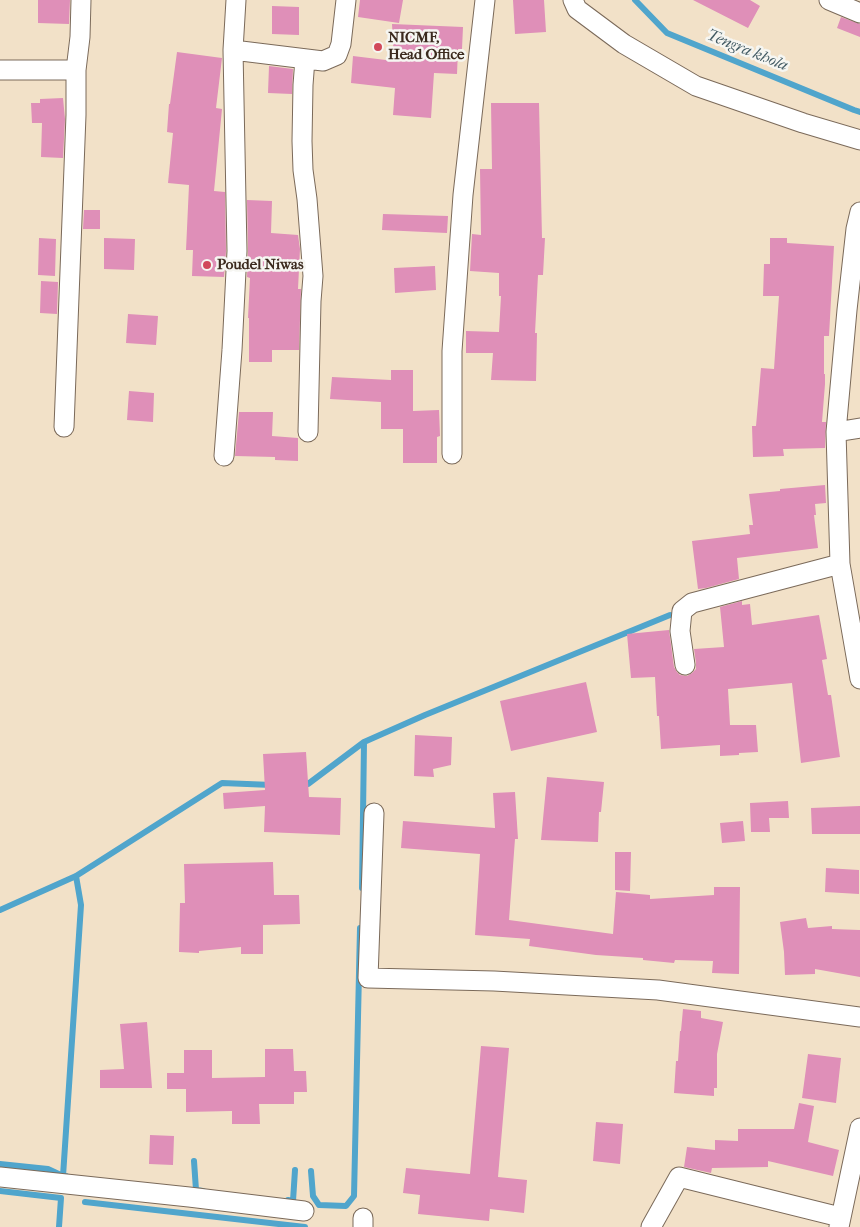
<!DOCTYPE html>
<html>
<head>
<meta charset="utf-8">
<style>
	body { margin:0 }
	canvas { display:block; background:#f2e1c8 }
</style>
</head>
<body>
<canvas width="860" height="1227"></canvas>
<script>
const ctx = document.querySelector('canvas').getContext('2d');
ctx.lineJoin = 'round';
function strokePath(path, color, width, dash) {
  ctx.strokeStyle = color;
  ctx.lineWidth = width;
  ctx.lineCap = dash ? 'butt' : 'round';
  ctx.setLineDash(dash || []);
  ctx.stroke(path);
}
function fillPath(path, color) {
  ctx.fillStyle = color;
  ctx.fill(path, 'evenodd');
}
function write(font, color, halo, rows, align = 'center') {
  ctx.font = font + ' "IM FELL French Canon",serif';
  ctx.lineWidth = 5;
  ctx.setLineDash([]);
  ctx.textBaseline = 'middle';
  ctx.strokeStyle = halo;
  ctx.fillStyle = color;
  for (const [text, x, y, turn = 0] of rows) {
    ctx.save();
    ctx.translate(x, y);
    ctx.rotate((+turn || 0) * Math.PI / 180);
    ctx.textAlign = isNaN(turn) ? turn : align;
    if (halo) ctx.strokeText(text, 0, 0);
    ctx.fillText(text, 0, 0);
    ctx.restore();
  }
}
strokePath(new Path2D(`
	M635,0L667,33L854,110L860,112
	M302,785L308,784L364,742L425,715L670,615
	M362,888L364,742
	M0,910L76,876L222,783L272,785
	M194,1161L196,1190L203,1191
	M0,1164L48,1169L63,1176H66
	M311,1171L313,1196L319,1205L346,1206L354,1196L360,928
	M63,1176L81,905L76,876
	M0,1191L61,1198L59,1227
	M288,1200L293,1201L295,1170
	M85,1202L305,1227`), '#50a5cc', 6);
fillPath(new Path2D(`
	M38,0H70L69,24L38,23Z
	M360,0H403L399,23L358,17Z
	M513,0H544L546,32L515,34Z
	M693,0H750L760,6L748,28Z
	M272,6L299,7V35L272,34Z
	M841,17L860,24V37L837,28Z
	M392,24L463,27L462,49H458L457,74L434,73L431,118L393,115L395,88L351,83L353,56L394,61Z
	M177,52L222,58L216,108L222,109L214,191L225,192L226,251L224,277L192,276L193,250H186L189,185L168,183L173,133L167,132L169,104H170Z
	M269,66L293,69L292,94L268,93Z
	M63,98L65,119L63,158L41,157L42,123H32L31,103H40V99Z
	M491,103H539L542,238H545L543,275H538L535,333H537L536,381L491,380L493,353H466V331L499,332L501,296H499V273L470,271L472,234L481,235L480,169H492Z
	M247,200L272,201L271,233L298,235L300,249L298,289H301L299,350H272V362H249V318H248L250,278L247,277L248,251Z
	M84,210H100V229H83Z
	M383,214L448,216L447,233L382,230Z
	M39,238L56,239L55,276L38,275Z
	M104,238L135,239L134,270L104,269Z
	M770,238H787V243L834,246L829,336H824V374H825V384L822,422H826L825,448L783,449L784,456L753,457L752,426H756L761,368L774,369L779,296H763L764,264H770Z
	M435,266L436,290L395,293L394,268Z
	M41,281L58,282L57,314L40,313Z
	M128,314L158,316L156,345L126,343Z
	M391,370H413V411L439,410L440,436L437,437V463H403V429H381V402L330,399L332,377L391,380Z
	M129,391L154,393L153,422L127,420Z
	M239,412H273L272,436L298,438V461L275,460V457L235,456Z
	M825,485L826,503L815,504L816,515H814L818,548L737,558L739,579L706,588L698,589L692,541L750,534L749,525H753L749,494L780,491V489Z
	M742,601V605L750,604L752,625L819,615L827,659L822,660L828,695H831L840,757L801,763L792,683L728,689L730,725H756L758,752L739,753V755L720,756V745L661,749L659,716H657L655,677L631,678L627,634L669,630L674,667L677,672L680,675L687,676L692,673L696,669V663L694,649L724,647L720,607Z
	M586,682L597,732L511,751L500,701Z
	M415,735L452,737L451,765L433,769L434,777L414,776Z
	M306,752L309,797L341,798L340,835L264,832L265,806L224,809L223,793L265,790L263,754Z
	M547,777L604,782L601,812H599L598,842L541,840Z
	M515,792L518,839H515L509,920L613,934L616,892L650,895V899L714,895V887H740L739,974L712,973L713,961L675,960L674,963L643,960V958L596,955L529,946L530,939L475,935L480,854L401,848L403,821L495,828L493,793Z
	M788,801L789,818H769L770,832H751L750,803Z
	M860,806V834H812L811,808Z
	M743,821L745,841L722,843L720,823Z
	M615,852H631L630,891L615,890Z
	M273,862L274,895H299L300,924L263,925V954H241V947L199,951V953L179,952L180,903H185L184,864Z
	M826,868L859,870V894L825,892Z
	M806,918L808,928L832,926V929L860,930V977L815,969V974L785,975L784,952L780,922Z
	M683,1009L701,1011V1018L723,1022L717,1054V1088H714V1096L674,1093L676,1061H678L680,1031H681Z
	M147,1022L152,1088H100V1070L124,1069L120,1024Z
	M481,1046L509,1048L498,1177L527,1180L524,1213L490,1209L489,1221L418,1214L420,1195L403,1193L406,1168L470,1174Z
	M265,1049H293L294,1071H306L307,1092H294V1104H259L260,1124H232V1111L186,1112V1089H167V1073H184V1050H212V1078L265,1077Z
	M808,1054L841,1058L836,1103L802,1098Z
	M799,1103L814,1106L808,1142L839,1150L833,1176L768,1161V1167L712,1168L711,1173L684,1167L687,1147L715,1150V1140L738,1141V1129H794Z
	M596,1122L623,1124L620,1164L593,1161Z
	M150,1135L174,1136L173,1165L149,1164Z`), '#df8fb8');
const minor = new Path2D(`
	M236,0L233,50L323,61L337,55L341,44L346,0
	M573,0L577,9L624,44L696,86L803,123L860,140
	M829,0L860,13
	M305,59L303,85L302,141L303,170L307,199L313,276L311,301L308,432
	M0,70H76L80,37L81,0
	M860,212L856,229L847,310L836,432L840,564L860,679
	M64,427L76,115V70
	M836,432L860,428
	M452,454V351L463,195L485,0
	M224,456L232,350L237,251L233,50
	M685,665L680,631L682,611L692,603L840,564
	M374,813L368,978L494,981L658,990L860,1017
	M0,1177L189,1197L304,1211
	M363,1227V1218
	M651,1227L679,1177L840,1217
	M839,1227L860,1128`);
strokePath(minor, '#7b6a5a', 21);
strokePath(minor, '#fff', 19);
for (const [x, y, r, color] of [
	[378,47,5,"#d1495b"],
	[207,265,5,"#d1495b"]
]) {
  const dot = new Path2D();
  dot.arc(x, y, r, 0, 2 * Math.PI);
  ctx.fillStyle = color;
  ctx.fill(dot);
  strokePath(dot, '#f6f6f2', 2);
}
write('bold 15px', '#3b2a1e', '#f6f6f2', [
	["NICMF,",388,38],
	["Head Office",388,55],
	["Poudel Niwas",217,265]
], 'left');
write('italic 16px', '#435b64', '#f6f6f2', [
	["Tengra khola",747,51,22]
]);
</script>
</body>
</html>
